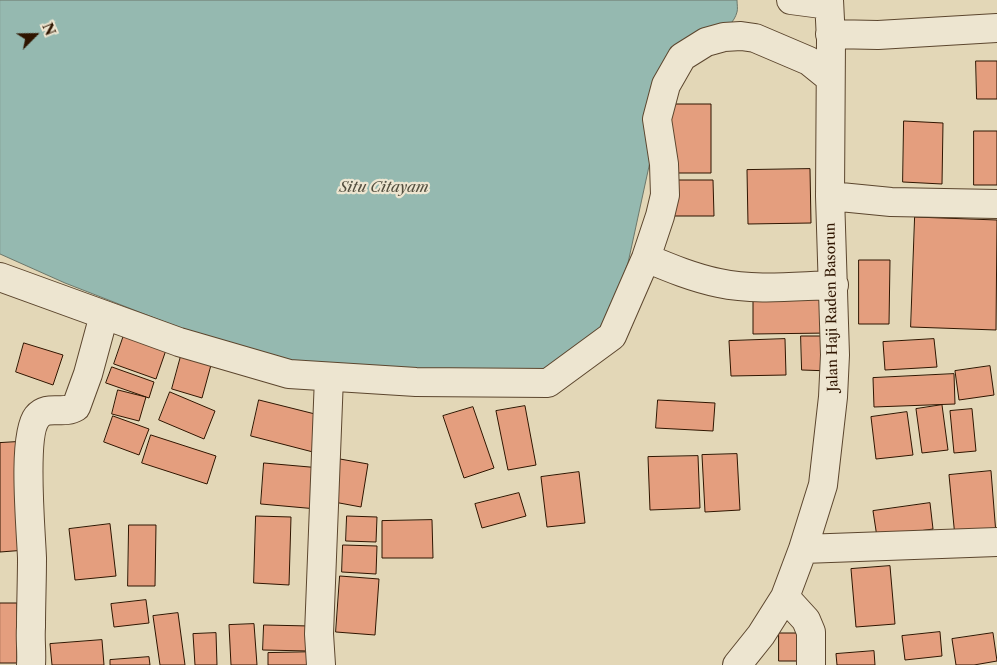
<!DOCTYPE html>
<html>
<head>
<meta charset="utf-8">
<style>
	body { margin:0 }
	#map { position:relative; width:997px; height:665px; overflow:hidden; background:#e3d7b7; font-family:"Libre Caslon Text",serif }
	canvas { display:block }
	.north { position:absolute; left:10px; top:10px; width:50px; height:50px; -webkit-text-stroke:4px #ede5d0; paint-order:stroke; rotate:67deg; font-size:14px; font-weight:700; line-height:20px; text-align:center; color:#2f1500 }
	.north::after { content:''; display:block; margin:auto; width:18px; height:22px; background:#2f1500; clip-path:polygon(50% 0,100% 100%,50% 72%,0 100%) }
</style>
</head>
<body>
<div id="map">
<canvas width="997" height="665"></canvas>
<div class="north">N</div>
</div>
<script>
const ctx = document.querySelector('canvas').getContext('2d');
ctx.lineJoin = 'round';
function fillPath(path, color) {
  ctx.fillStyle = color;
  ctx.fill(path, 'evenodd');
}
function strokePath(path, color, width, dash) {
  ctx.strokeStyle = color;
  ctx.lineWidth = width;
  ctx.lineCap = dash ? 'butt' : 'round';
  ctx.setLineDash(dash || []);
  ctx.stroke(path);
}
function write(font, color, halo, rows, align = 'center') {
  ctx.font = font + ' "Libre Caslon Text",serif';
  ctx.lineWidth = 4.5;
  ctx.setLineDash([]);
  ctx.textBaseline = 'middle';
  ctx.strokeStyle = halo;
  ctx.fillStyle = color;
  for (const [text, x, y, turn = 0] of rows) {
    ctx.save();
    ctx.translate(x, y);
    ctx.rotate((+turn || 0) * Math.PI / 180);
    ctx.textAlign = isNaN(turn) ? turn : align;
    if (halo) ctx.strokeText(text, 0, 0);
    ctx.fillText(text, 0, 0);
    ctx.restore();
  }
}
const water = new Path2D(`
	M0,0H737C737,4 738,9 737,12C732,32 703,41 686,50L651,157L628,263L607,318L587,344L539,373L315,369L193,333L65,283L0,254Z`);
fillPath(water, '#95b9b0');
strokePath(water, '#6c776a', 1);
const building = new Path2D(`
	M976,61H997V99H977Z
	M667,104H711V173H667Z
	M904,121L943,123L942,184L903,182Z
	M974,131H997V185H974Z
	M810,169L811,223L748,224L747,170Z
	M668,180H713L714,216H668Z
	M915,217L997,220L996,330L911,327Z
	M859,260H890L889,324H859Z
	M828,293L829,333L753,334V294Z
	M124,335L166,350L156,379L114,364Z
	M801,336H831V371L802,370Z
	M785,339L786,375L731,376L729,341Z
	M934,339L937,367L885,370L883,342Z
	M24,343L63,355L53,385L16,372Z
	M181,356L211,365L202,398L172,389Z
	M990,366L994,395L959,400L955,371Z
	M112,367L154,382L149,398L106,383Z
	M954,374L955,404L874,407L873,378Z
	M118,390L146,397L139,421L112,414Z
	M170,392L215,411L204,439L159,420Z
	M259,400L323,416L313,452L251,436Z
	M658,400L715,403L713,431L656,428Z
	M942,405L948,450L922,453L916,409Z
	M525,406L536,465L508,470L496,411Z
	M473,407L494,468L464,478L443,416Z
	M972,409L976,451L954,453L950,411Z
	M907,412L913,455L876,459L871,417Z
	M113,416L149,429L139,455L104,442Z
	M151,435L216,456L207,484L142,463Z
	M17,442L26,550L0,552V443Z
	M737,454L740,510L705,512L702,455Z
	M698,456L700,508L650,510L648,457Z
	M340,459L368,464L361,507L334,502Z
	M264,463L321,468L317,509L261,504Z
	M991,471L996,534L955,537L949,475Z
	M579,472L585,523L547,527L541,477Z
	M519,493L526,516L482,528L475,504Z
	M930,503L933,529L877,537L873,511Z
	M256,516L291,517L289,585L254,583Z
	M347,516L377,517L376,542L346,541Z
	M432,520L433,558H382V521Z
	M110,524L116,576L75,580L69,529Z
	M129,525H156L155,586H128Z
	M343,545L377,546L376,574L342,572Z
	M890,566L895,624L856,627L851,569Z
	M340,576L379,579L375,635L336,632Z
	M146,600L149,623L114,627L111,604Z
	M0,603H17V663H0Z
	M178,613L185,665H160L153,616Z
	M254,624L257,665H231L229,625Z
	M264,625L310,626L309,651L263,650Z
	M940,632L942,656L905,660L902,636Z
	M216,633L217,665H195L193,634Z
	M779,633H806V661H779Z
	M993,633L997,661L974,665H956L952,639Z
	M102,640L104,665H52L50,644Z
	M874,651L875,665H837L836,654Z
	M318,652V665H268V653Z
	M149,657L150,665H110V660Z`);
fillPath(building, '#e49e7e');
strokePath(building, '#2f1500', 1);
const street = new Path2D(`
	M791,0L829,5
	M830,34L878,35L997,28
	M830,196L891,202L997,204
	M646,258C670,268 694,278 719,283C756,291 796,286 834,285
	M0,277L179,342L289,374L416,382L548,383L612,336L646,258L660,216L665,195L664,164L657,119L666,85L682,57L706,42L724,37L741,36L755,38L809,61L830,78
	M803,549L997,542
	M785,597L806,620L811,632V665
	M31,665C32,652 30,640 31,627C31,604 32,581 32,558C31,530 22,436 37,417C47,404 63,415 76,407L88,374L104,315
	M321,665L319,634L329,377
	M737,665L761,635L785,597L803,549L823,485L833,397L835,355L830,196L831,40L829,0`);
strokePath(street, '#5c462e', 30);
strokePath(street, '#ede5d0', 28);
write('14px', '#2f1500', '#ede5d0', [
	["Jalan Haji Raden Basorun",832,307,-91]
]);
write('italic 15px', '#534e3e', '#ede5d0', [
	["Situ Citayam",384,188]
]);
</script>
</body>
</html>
